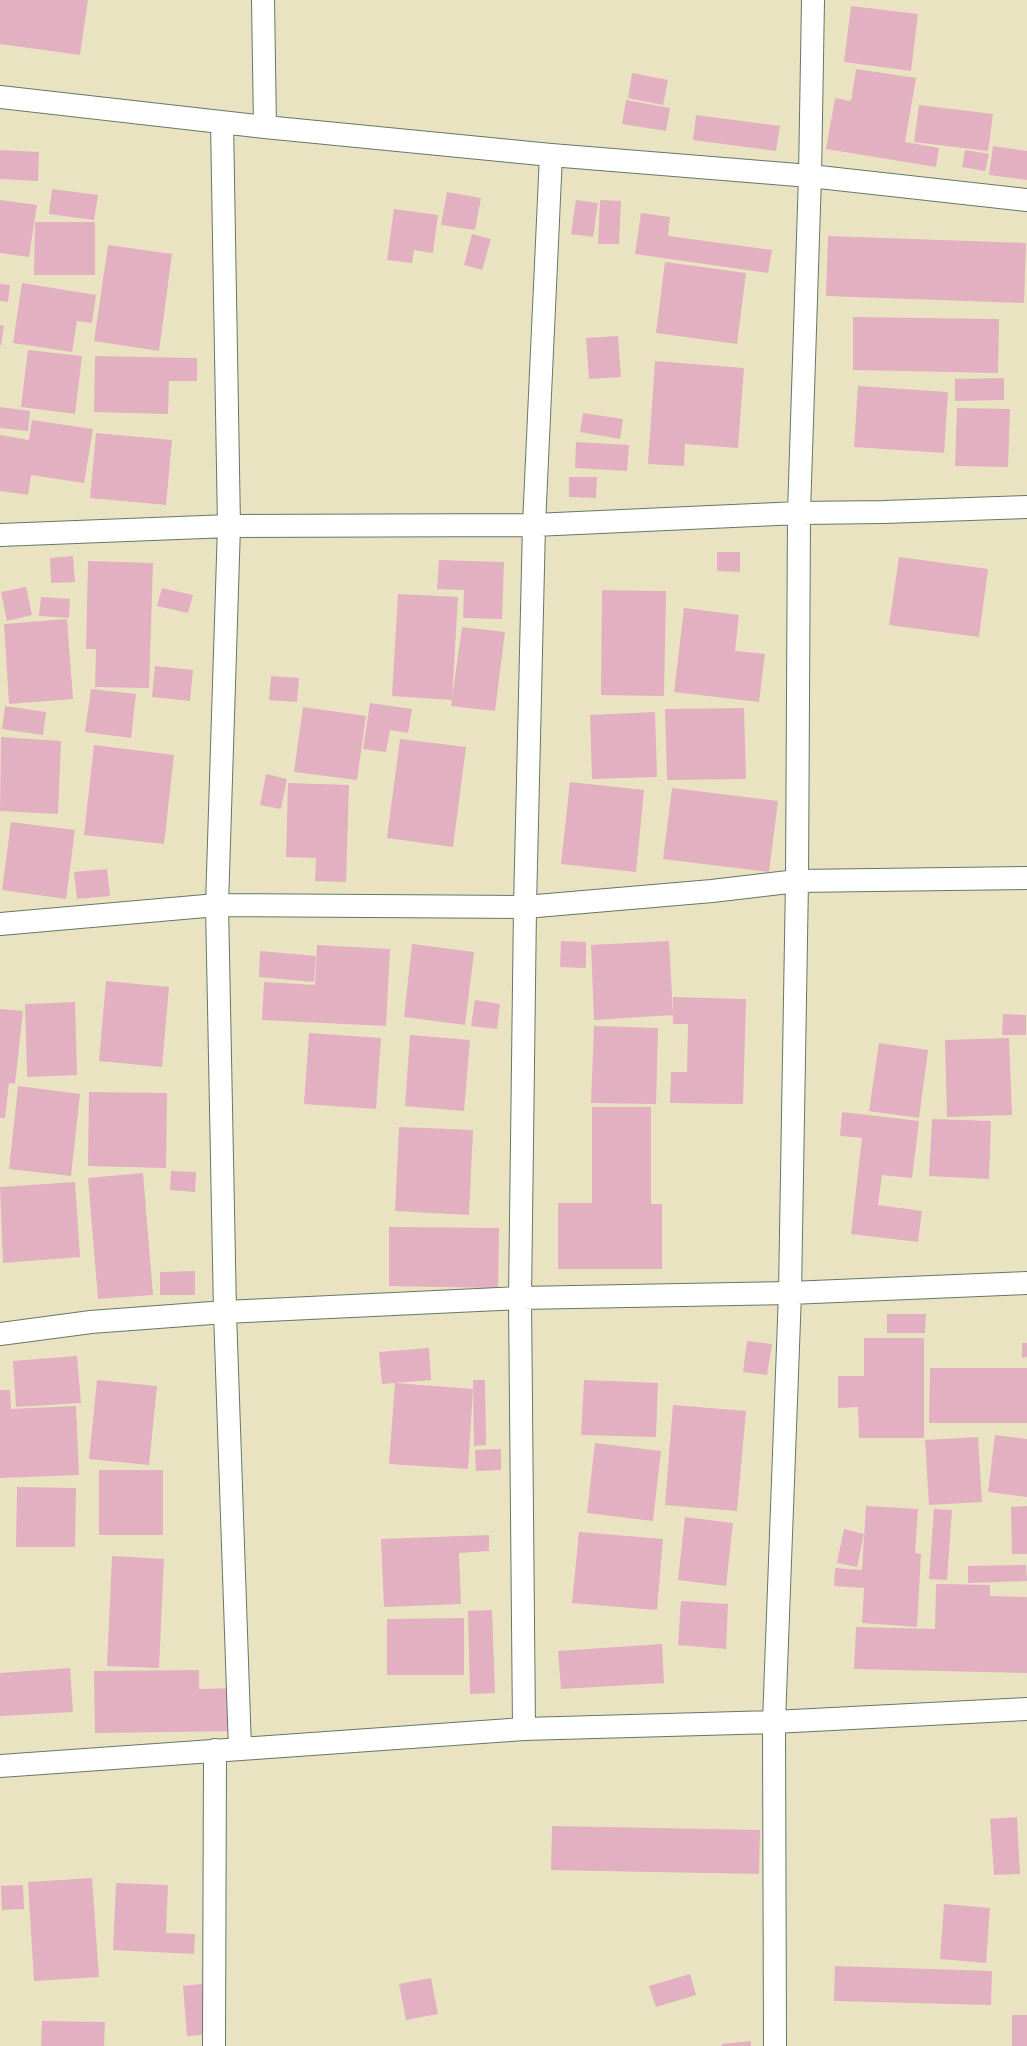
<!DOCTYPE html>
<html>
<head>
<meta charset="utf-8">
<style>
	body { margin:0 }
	canvas { display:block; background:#eae3c2 }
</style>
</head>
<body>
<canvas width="1027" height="2046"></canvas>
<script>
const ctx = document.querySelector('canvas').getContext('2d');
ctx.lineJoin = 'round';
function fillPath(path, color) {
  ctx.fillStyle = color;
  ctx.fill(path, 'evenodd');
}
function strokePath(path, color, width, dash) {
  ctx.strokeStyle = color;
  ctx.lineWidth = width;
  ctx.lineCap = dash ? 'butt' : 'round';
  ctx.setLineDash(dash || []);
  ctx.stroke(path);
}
fillPath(new Path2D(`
	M0,0H88L80,55L0,44Z
	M851,6L918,14L911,71L844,62Z
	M856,69L916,78L905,142L939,148L936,167L826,149L835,98L851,101Z
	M632,73L668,80L663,105L628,98Z
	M626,100L670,108L666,131L622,124Z
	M919,105L993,114L988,151L914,142Z
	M696,115L780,126L776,151L693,140Z
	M993,146L1027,151V180L989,175Z
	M0,150L39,152L38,181L0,179Z
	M965,150L989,154L985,171L962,167Z
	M52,189L98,195L94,220L49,214Z
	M447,192L481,198L475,230L441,225Z
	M0,200L37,205L29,257L0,253Z
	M576,200L598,203L593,237L571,234Z
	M600,200L621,201L619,244H598Z
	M394,209L438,215L433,253L414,250L412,263L387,260Z
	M641,213L670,217L668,236L772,250L768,273L635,254Z
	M35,222H95V275H34Z
	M472,234L491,239L482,270L464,265Z
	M828,236L1026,243L1024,303L826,296Z
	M108,245L172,254L159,351L94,341Z
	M665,262L746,273L737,344L656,333Z
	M22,283L96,295L92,323L77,321L72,352L13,343Z
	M0,284L10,285L8,302L0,301Z
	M853,317L999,319L998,373L853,370Z
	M0,325L4,326L1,345H0Z
	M618,336L621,377L589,379L586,338Z
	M28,350L82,356L75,414L21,407Z
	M95,356L197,358V381H169L168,414L94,412Z
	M655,361L744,368L738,448L685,444L684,466L648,464Z
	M1004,378V400L955,401V379Z
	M858,386L948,392L944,453L854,447Z
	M0,407L30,411L28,431L0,428Z
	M957,408L1010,409L1008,467L955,466Z
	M583,413L623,419L620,439L580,432Z
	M32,420L93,429L84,483L31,475L28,495L0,491V435L29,440Z
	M96,433L172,440L166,505L90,498Z
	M576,442L629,445L627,471L575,468Z
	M569,477H597L596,498L569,497Z
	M717,552H740V572L717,571Z
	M73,556L75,582L51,583L50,558Z
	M899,557L988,569L979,637L889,625Z
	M439,560L504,562L502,619L463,618L464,590L437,589Z
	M88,561L153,563L149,688L95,687L96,649H86Z
	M26,587L32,615L7,621L1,592Z
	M162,588L193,595L188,613L157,606Z
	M602,590L666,591L664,696L601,695Z
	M398,594L458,597L452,700L392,696Z
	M41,597L70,599L69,618L39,616Z
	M684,608L739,615L735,651L765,654L759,702L674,692Z
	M67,619L73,699L9,704L4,624Z
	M462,627L505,632L495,711L451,706Z
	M155,666L193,670L190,701L152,697Z
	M271,676L299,678L297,702L269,700Z
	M91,689L136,694L131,738L85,732Z
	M370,703L412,709L408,733L390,730L386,752L363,749Z
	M5,706L46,712L43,735L2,729Z
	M303,707L366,716L357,780L294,772Z
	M744,708L746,779L667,780L665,709Z
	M655,712L657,777L592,779L590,715Z
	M1,737L61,741L58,814L0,811Z
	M400,739L466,747L453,847L387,838Z
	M94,745L174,755L164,844L84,835Z
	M266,774L287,779L281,809L260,805Z
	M570,782L644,790L636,872L561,864Z
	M288,783L349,785L346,882L315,881L316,858L286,857Z
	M672,788L778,801L769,872L663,859Z
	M11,822L75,830L66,899L2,890Z
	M107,869L110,896L77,899L74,872Z
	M561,941L586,942V968L560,967Z
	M669,941L673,1015L594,1020L591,945Z
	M412,944L474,952L465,1025L404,1017Z
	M317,945L390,949L386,1026L262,1020L264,982L315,985Z
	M260,951L316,956L314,982L259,977Z
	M106,981L169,987L162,1067L99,1061Z
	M673,997L746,999L743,1104L670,1103L671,1072H687L688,1024H673Z
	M475,1000L500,1004L497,1029L471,1026Z
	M75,1002L77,1075L27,1077L25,1004Z
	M0,1009L23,1011L15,1084L9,1083L5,1118H0Z
	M1003,1014L1026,1015V1035H1002Z
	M594,1026L658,1028L656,1104L591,1103Z
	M309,1033L381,1038L376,1109L304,1104Z
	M410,1035L470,1040L464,1111L405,1106Z
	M1009,1038L1012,1115L947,1117L945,1040Z
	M879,1043L928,1050L919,1118L869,1111Z
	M18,1086L80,1094L71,1176L9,1169Z
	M89,1092L167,1093L166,1168L88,1166Z
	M592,1107H651V1204H662V1269H558V1203H592Z
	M842,1112L919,1121L912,1178L882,1175L878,1205L922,1211L918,1242L851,1234L862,1138L840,1136Z
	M932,1119L991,1121L989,1179L929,1176Z
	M399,1127L473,1130L469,1215L395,1211Z
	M171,1171L196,1172L195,1192L170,1190Z
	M143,1173L153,1295L98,1299L88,1178Z
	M75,1182L80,1257L3,1263L0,1187Z
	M389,1227L499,1228L498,1288L389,1286Z
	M195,1271V1295H160V1272Z
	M887,1314H926L925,1333H887Z
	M864,1338H924V1438H859L858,1407L838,1408V1376H864Z
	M747,1341L772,1344L767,1375L743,1372Z
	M1022,1343H1027V1357L1022,1358Z
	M429,1348L431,1380L382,1384L379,1352Z
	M77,1356L81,1403L16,1407L13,1361Z
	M930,1368H1027V1423H929Z
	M97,1380L157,1386L149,1465L89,1459Z
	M473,1380H485L486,1445L474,1446Z
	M584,1380L658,1383L656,1437L581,1435Z
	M395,1383L473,1389L468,1469L389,1464Z
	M0,1390H10L11,1409L76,1406L79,1475L0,1478Z
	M673,1405L746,1411L737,1511L665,1505Z
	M995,1435L1027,1439V1497L988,1492Z
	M978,1437L982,1502L929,1505L925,1440Z
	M595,1443L661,1451L653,1521L587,1513Z
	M501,1449V1470L476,1471L475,1450Z
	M99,1470H163V1535H99Z
	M17,1487L76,1488L75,1547H16Z
	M866,1506L918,1509L915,1553L921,1554L917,1627L862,1623L864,1588L834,1586L835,1568L862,1570Z
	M1027,1506V1554H1012L1011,1507Z
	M934,1509L952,1510L947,1580L929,1579Z
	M685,1517L733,1523L726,1586L678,1580Z
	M844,1529L864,1534L857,1567L837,1563Z
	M579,1532L663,1539L657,1610L572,1603Z
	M489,1535V1551L459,1553L461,1604L384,1607L381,1539Z
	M112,1556L164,1559L159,1668L107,1666Z
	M1026,1565L1027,1581L968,1583V1566Z
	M936,1584L990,1585V1596L1027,1597V1673L854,1669L856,1627L935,1629Z
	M681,1601L728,1604L726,1649L678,1645Z
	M492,1610L495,1693L470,1694L468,1611Z
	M464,1618V1675H387V1619Z
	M662,1644L664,1683L561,1689L558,1651Z
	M70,1668L73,1712L0,1716V1673Z
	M199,1670V1689L244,1688V1731L95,1733L94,1671Z
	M1017,1817L1020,1874L994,1875L990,1819Z
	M552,1826L760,1830L759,1874L551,1870Z
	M92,1878L99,1977L34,1981L28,1882Z
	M116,1883L168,1885L166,1933L195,1934L194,1954L113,1950Z
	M23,1885L24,1909L2,1910L1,1886Z
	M944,1904L990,1908L986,1963L940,1959Z
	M835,1966L992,1971L991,2005L834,2001Z
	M690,1974L696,1995L656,2007L649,1986Z
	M431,1978L438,2014L406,2020L399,1984Z
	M210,1983L213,2034L187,2036L183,1986Z
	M1012,2015H1027V2046H1012Z
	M42,2021L105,2022L104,2046H41Z
	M751,2041V2046H722V2044Z`), '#e2b0c0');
const minor = new Path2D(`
	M263,0L265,127
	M0,97L265,127L551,155L810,176L1027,200
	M222,122L229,526L217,905L225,1312L240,1749
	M0,535L229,526L534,525L799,513L884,512L1027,507
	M0,924L217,905L525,907L712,891L797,881L1027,878
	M0,1334L91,1322L225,1312L520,1298L790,1293L1027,1283
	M524,1729L520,1298L525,907L534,525L551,155
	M0,1766L524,1729L774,1722L1027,1709
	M214,2046L215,1750
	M775,2046L774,1722L790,1293L797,881L799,513L810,176L813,0`);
strokePath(minor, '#676', 24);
strokePath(minor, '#fff', 22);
</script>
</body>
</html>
